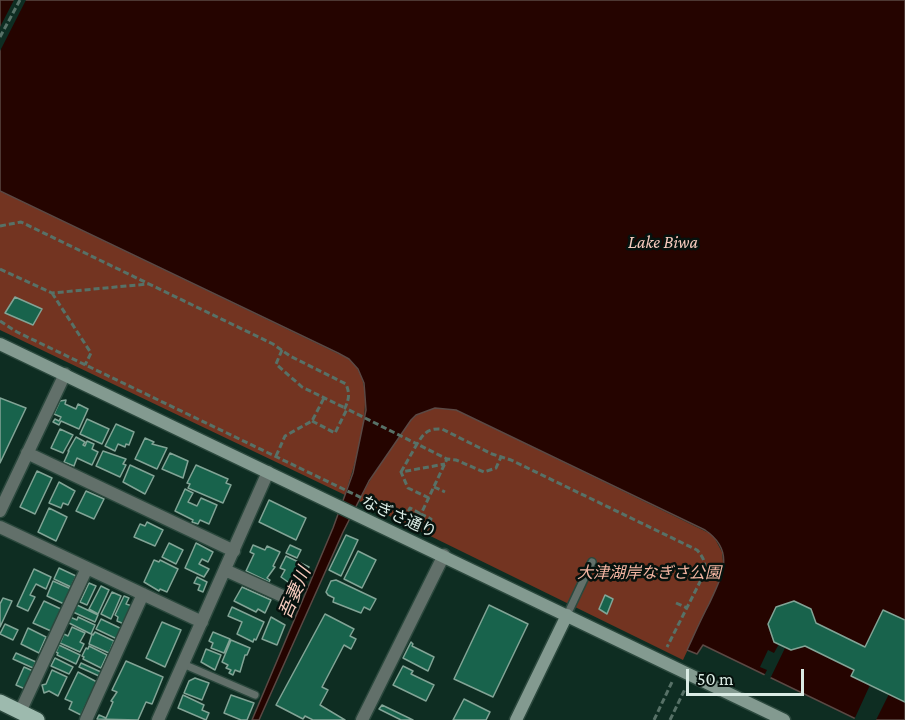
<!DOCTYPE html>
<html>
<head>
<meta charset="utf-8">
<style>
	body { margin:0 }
	#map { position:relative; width:905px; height:720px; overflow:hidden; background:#0e2d22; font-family:"Crimson Pro",serif }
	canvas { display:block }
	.scale { position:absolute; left:686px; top:669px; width:118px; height:27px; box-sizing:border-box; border:3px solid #daebe4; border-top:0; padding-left:8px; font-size:18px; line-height:21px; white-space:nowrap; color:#daebe4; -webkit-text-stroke:4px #06120e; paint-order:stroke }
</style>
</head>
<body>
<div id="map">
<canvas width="905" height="720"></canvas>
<div class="scale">50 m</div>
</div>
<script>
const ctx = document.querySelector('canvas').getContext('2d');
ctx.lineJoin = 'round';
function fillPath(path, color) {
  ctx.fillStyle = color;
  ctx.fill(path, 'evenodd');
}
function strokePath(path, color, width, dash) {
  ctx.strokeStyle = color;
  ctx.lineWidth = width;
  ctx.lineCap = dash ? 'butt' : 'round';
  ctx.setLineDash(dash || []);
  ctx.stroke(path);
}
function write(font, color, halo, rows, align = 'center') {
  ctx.font = font + ' "Crimson Pro","Noto Sans JP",serif';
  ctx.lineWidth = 5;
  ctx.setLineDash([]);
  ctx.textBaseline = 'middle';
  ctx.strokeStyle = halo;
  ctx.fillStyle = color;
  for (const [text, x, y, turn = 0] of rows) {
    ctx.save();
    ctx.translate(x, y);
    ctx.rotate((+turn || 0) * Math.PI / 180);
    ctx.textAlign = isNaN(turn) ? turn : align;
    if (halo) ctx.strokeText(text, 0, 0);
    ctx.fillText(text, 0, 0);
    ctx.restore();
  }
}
fillPath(new Path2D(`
	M0,191L349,359C352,362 356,366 358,370C376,398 355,465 345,495L0,330Z
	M435,408L456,410L713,535L722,552L724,572L683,660L359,501C368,483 402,425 417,415C422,411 428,410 435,408Z`), '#733421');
const water = new Path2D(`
	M0,0H905V720H858L703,645L697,654L687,650C694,635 701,619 709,604C722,576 736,551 705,530L456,410L435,408L416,415L411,420L369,481L343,532L259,720H252L333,528L353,473L366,410L365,396L364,383L358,369L349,359L338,353L0,191Z`);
fillPath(water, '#250400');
strokePath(water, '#5b4944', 1.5);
fillPath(new Path2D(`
	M14,0H26L0,51V27Z
	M779,644L785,648L769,681L763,678L767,670L760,667L768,650L774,653Z
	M870,685L889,694L876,720H854Z`), '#0e2d22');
const building = new Path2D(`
	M15,297L42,309L33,325L5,313Z
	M0,398L26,408L0,463Z
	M66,400L65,404L76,409L78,404L88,409L79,429L61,421L59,425L53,422L55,419L59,421L61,417L54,414L60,401Z
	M87,419L109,429L102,444L80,434Z
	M116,424L134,432L129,445L126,444L125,447L118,444L115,451L105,446Z
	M60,429L73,435L63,453L51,448Z
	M76,437L85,442L83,445L85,446L87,441L94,444L92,449L98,452L92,465L77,458L74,466L64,462L69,451H68Z
	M145,438L154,442L152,444L167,448L157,469L135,459Z
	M103,451L126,459L123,464L126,465L120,477L96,466Z
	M170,453L188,461L183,478L162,469Z
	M130,465L154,476L145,494L123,482Z
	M196,465L228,479L226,483L231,485L223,503L188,488L190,484L187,483Z
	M37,471L52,478L35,514L20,507Z
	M59,482L75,491L68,505L63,503L61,508L49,503Z
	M185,489L193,493L188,502L197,506L201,498L217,505L209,524L200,520L198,524L192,522L193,520L175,511Z
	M86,491L104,499L94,519L76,511Z
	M269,500L306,518L296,540L259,522Z
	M49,508L67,517L56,541L38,532Z
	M147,522L163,530L155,546L134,537L140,524L145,526Z
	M346,535L358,540L341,576L329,570Z
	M169,543L183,550L176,564L162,557Z
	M196,543L213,552L208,562L202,559L199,564L209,569L204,577L185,568Z
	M253,545L265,550L267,546L280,552L273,566L275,567L267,578L270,580L269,582L246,571L254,554L250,552Z
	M290,545L301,550L297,558L286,553Z
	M358,551L376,560L362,588L344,579Z
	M286,556L309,567L295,587L281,577L285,570L280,568Z
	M154,560L159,562L160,560L178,569L167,592L160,589L159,591L144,582Z
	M59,568L76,576L71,587L54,579Z
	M34,569L51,577L46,589L36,584L30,595L35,597L28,611L17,606Z
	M197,577L207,582L203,592L198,590L200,585L194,583Z
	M336,580L376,599L370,610L364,607L361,613L333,602L334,598L328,595L326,592L331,581Z
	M53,581L71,589L64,604L47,596Z
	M89,583L96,586L87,605L80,602Z
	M101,586L109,590L98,614L89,609Z
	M242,587L271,600L265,613L258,609L256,612L234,601Z
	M112,592L121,596L111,619L101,614Z
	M605,595L613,599L607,614L599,609Z
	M124,596L129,598L126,604L132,606L124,624L117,621L118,617L115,615Z
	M3,598L12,601L0,627V604Z
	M44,601L61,609L51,631L33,623Z
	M794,601L811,609L816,623L865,647L883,610L905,620V702L851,676L854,670L805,646L791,650L774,642L768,624L776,607Z
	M77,605L98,615L95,622L73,612Z
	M489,605L528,624L493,697L454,679Z
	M232,607L264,622L256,640L254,639L253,642L237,634L242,622L228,616Z
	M325,614L354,629L350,636L356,639L351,649L344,645L322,687L328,690L320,705L345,720H313L305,716L303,719L276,705Z
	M70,617L77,620L78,617L95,625L91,634L67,622Z
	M271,617L285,625L277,645L262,639Z
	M101,619L122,629L117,639L96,629Z
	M162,622L181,630L165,667L146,658Z
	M5,624L18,630L13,640L0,634Z
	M72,627L85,633L80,642L84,644L80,652L60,643L64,634L68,636Z
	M28,628L46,637L39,653L21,644Z
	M95,632L114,641L109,653L89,644L92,634L93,635Z
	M213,632L230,639L224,653L211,648L213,643L209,641Z
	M231,640L250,648L247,655H245L240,672L235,670L233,675L229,673L231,670L226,668L228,665L222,662Z
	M411,642L413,644L412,646L434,657L428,671L403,658Z
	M59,645L80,655L76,664L57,655L58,653L56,652Z
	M89,646L107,655L101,668L83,659L84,657L82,656L86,648L88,649Z
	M206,649L221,655L215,670L201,662Z
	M16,653L36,662L33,668L13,659Z
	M55,658L73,667L69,674L51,666Z
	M126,661L163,677L152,704L146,702L138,720L97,719L99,715L106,718L113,702L111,701L117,692L112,690Z
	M81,663L101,672L99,676L79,667Z
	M403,666L413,671L411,674L434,685L426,701L393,685Z
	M24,667L33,671L25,689L16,685Z
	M52,670L67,677L58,696L49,691L44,693L42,685L46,684Z
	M78,672L97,682L81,715L69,709L72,702L65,699Z
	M195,678L209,683L202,700L184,693L189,681Z
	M183,695L204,705L202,710L209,713L206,720L178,708Z
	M231,695L254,703L247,720H241L224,713Z
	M464,699L490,712L486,720H453Z
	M382,705L413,720H401L379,709Z`);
fillPath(building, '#18634c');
strokePath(building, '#82a496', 1.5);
const lane = new Path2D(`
	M567,615L592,562
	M183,664L255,695`);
const street = new Path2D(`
	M27,453L234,551
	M0,511L65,374
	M0,527L202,622
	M225,570L289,599
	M20,712L87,568
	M86,720L143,594
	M158,720L268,472
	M362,720L444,555`);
const secondary = new Path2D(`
	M0,344L784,720
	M516,720L567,615`);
const primary = new Path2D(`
	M0,702L37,720`);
strokePath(lane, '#2b483d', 10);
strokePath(street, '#2b483d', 15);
strokePath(secondary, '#2b483d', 15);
strokePath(primary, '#2b483d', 18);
strokePath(new Path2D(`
	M0,37L20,0
	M0,226L21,222L273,344L290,356L346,384C350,394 349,399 345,408L417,444C424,433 428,428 442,429L492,454L511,460L697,550C704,558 706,563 704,574L667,647
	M0,269L52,293L148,284
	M52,293L91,353L85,365
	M0,321L17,332L364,499
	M282,350L276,364L302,387L345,408
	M312,421L335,433L347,409
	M276,456L285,436L312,421L324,398
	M401,472L417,444L447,459L456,460L484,472L496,468L501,457
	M434,487L445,492
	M429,498L408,488L401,472L445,464
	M404,519L410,508L421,514
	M426,530L431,519L421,514L447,459
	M676,603L687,608
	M654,720L672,682
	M670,720L685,689`), '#577167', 3, [6, 3]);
strokePath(lane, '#62706a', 7);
strokePath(street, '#62706a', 12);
strokePath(secondary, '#839a90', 12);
strokePath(primary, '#9dbaae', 15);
write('16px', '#daebe4', '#06120e', [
	["なぎさ通り",399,517,24]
]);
write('italic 16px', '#f3b5a2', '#06120e', [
	["大津湖岸なぎさ公園",649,573]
]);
write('italic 18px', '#f5cabd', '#06120e', [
	["Lake Biwa",663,242],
	["吾妻川",295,593,-67]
]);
</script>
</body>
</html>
